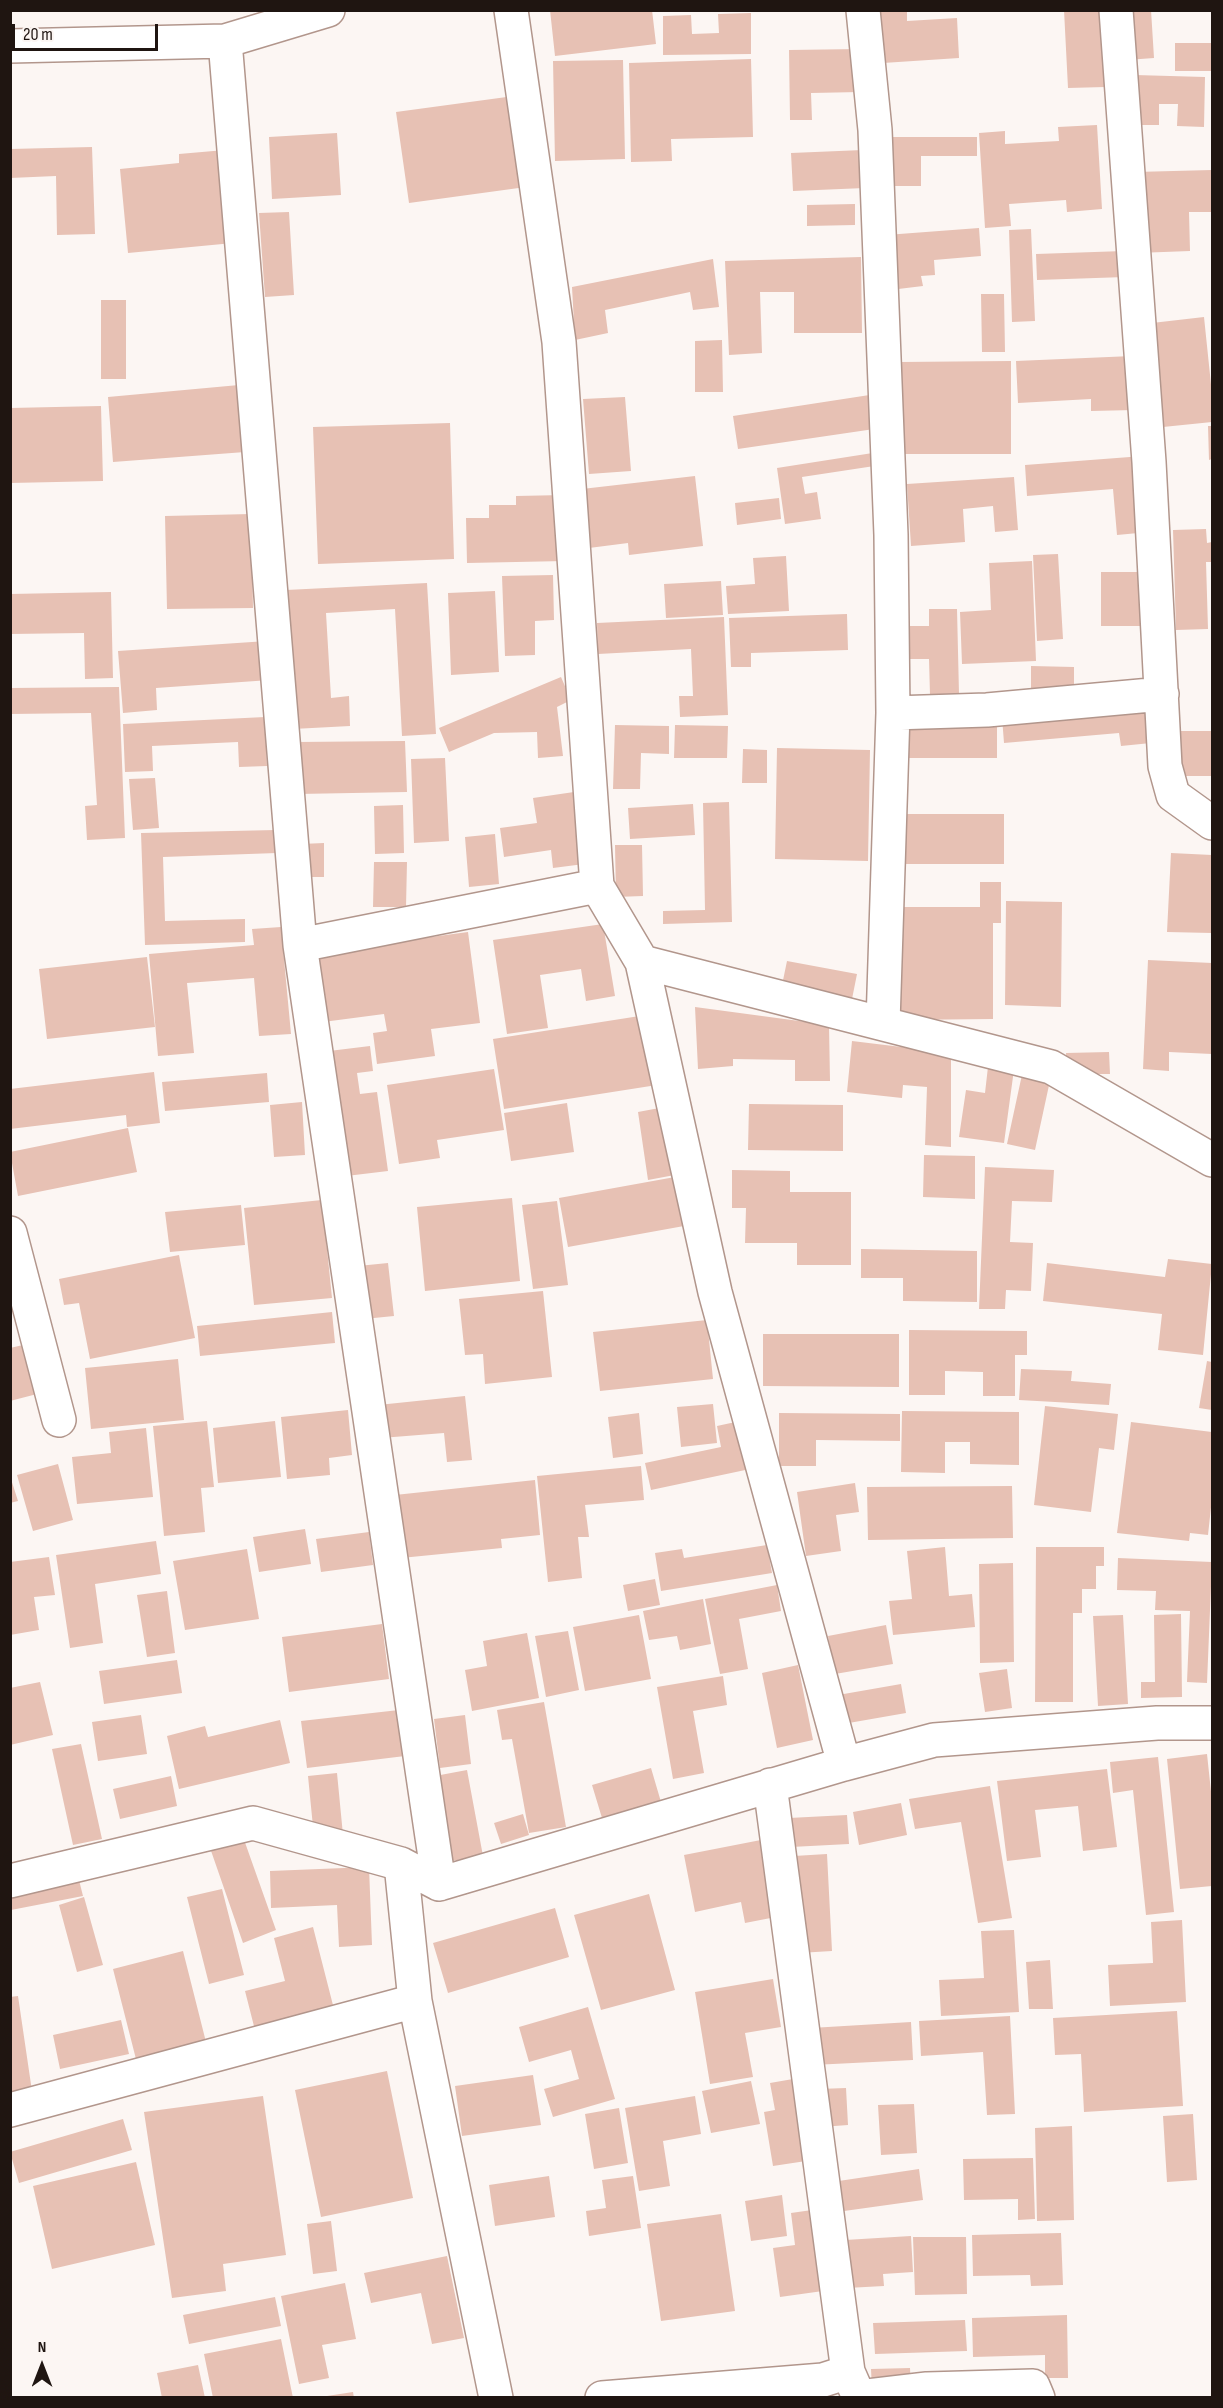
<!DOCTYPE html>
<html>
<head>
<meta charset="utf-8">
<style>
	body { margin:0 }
	#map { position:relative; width:1223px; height:2408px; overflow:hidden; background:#fcf6f3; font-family:"Sofia Sans Condensed",sans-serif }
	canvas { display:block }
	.frame { position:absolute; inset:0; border:12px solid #1f1511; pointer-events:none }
	.north { position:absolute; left:12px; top:2336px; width:60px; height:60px; -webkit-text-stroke:4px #fcf6f3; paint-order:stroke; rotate:0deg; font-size:16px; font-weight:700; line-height:24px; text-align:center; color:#1f1511 }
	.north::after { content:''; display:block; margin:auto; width:21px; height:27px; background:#1f1511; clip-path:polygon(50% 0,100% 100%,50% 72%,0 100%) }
	.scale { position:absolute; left:12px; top:24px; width:146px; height:27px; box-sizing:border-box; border:3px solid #1f1511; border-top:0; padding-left:8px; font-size:18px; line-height:21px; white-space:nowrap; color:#1f1511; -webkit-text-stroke:4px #fcf6f3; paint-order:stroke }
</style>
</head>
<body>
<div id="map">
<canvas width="1223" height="2408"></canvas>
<div class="frame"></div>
<div class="north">N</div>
<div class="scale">20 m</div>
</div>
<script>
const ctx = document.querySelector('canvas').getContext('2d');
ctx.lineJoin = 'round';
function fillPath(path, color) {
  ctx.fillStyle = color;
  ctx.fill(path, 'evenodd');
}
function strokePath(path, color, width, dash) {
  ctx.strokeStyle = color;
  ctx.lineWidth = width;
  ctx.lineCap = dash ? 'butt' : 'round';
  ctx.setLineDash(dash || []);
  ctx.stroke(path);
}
fillPath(new Path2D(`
	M550,10H652L656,44L555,56Z
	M907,10V21L957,18L959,58L883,63L880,12Z
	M1064,10H1101L1105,87L1068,88Z
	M1123,10H1151L1154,58L1127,60Z
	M751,13V54L663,55V16L691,15L692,34L719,33L718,14Z
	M1175,43H1212V71H1175Z
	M859,49L860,92L811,93L812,120H790L789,50Z
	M751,59L753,137L671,139L672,161L631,162L629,63Z
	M623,60L625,159L555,161L553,61Z
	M1135,75L1205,77L1204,127L1177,126L1178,104H1159V125H1133Z
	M514,96L526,187L409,203L396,112Z
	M1097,125L1102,209L1067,212L1066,200L1009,204L1011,226L985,228L979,133L1005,131V144L1059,141L1058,127Z
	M337,133L341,195L272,199L269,137Z
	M889,137H977V156H921V186H888Z
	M92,147L95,234L57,235L56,176L10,178V149Z
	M225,150L233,243L128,253L120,169L179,163V154Z
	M863,150L865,188L793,191L791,153Z
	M1212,170V212H1189L1190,251L1137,253L1135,172Z
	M855,204V225L807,226V205Z
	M289,212L294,295L265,297L259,213Z
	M979,228L981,256L934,260L935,275L921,276L923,286L890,290L886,235Z
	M1031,229L1035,321L1012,322L1009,230Z
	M1124,251L1125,277L1037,280L1036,254Z
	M861,257L862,333H794V292H760L762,353L729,355L725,261Z
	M713,259L719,307L693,310L690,292L605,310L608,333L575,340L572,287Z
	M981,294H1004L1005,352H982Z
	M101,300H126V379H101Z
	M1204,317L1212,394V422L1163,427L1152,323Z
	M722,340L723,392H695V341Z
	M1132,356L1134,410L1091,411V399L1018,403L1016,361Z
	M1011,361V454H900V362Z
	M239,385L245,452L113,462L108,397Z
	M876,394L881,428L738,449L733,416Z
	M625,397L631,471L589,474L583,399Z
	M101,406L103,481L10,483V408Z
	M450,423L454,559L318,564L313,427Z
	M1208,426H1212V459L1209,460Z
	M879,452L881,465L802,477L805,494L817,492L821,519L785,524L777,468Z
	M1143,456L1149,532L1117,535L1113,489L1027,496L1025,465Z
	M695,476L703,546L629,555L628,543L589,548L582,489Z
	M1014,477L1018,530L995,532L993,506L963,509L965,542L911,546L907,484Z
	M564,495L565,561L467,563L466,518H489V505H516V496Z
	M779,498L781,519L737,525L735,503Z
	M251,514L253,608L167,609L165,516Z
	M1206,529L1207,543L1212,542V562H1206L1208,629L1176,630L1173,530Z
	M1058,554L1063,639L1037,641L1033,555Z
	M786,556L789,611L728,614L726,586L755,584L753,558Z
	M1032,561L1036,661L962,664L960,612L991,610L989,563Z
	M1101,572H1150L1149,626H1101Z
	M553,575L554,620L535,621V655L505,656L502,576Z
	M721,581L723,615L666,618L664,584Z
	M427,583L436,734L402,736L395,609L326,613L331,698L349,696L350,726L293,729L286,590Z
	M495,591L499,672L451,675L448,593Z
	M111,592L113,678L85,679L84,633L10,634V594Z
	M929,609H957L959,694L930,695L929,659H908L907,626H929Z
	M847,614L848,650L751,653V667H731L729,618Z
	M724,617L728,715L680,717L679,696H693L691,649L598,654L597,623Z
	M267,641L270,680L156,688L157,710L123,713L118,651Z
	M1031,666L1074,667V695H1031Z
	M561,677L571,700L557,707L563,756L538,758L537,732L494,733L449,752L439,728Z
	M119,687L125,838L87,840L85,806L97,805L91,713L10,714V688Z
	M1147,704L1151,743L1121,746L1119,733L1004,743L1002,717Z
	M997,715V758H903V716Z
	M265,717L267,766L239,767L238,742L152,746L153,771L125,772L123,724Z
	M615,725L669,726V754L641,753L640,789H613Z
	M675,725L728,726L727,758H674Z
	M1181,731H1212V776H1181Z
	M405,741L407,792L298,794L297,742Z
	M777,748L870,750L868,861L775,859Z
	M743,749L767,750V783H742Z
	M445,758L449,841L414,843L411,759Z
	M155,778L159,828L133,830L129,779Z
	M574,792L584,864L553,868L551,850L504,857L500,828L537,823L533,798Z
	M729,802L732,922L663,924V911L705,910L703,803Z
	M693,804L695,835L630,839L628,808Z
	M403,805L404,853L375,854L374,806Z
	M896,814H1004V864H896Z
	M276,830L277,853L163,857L165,921L245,919V942L145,945L141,833Z
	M495,834L499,884L469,887L465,837Z
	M324,843V877H301V844Z
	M615,845H642L643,896L616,897Z
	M1171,853L1212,855V933L1167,932Z
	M374,862H407L406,907H373Z
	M980,882H1001V923H993V1019L897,1020L896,907H980Z
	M1006,901L1062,902L1061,1007L1005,1005Z
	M603,924L615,996L586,1001L581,969L540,975L548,1028L507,1034L493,940Z
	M281,927L291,1034L259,1036L254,978L187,983L194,1053L158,1056L149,954L254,945L252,929Z
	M468,932L480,1023L431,1029L435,1056L377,1064L373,1033L387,1031L384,1014L323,1022L313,953Z
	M147,957L155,1027L47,1039L39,969Z
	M1148,960L1212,963V1054L1169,1052V1071L1143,1069Z
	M787,961L857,974L851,1004L781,990Z
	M695,1007L829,1025L830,1081H795V1060L733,1059V1066L698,1069Z
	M646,1015L657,1085L504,1109L493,1039Z
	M852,1041L951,1053V1147L925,1145L927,1087L903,1085L902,1098L847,1092Z
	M370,1046L373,1071L357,1073L360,1094L377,1092L388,1171L338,1177L321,1052Z
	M1109,1052L1110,1074H1067L1066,1053Z
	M989,1058L1015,1062L1004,1143L959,1137L966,1090L985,1093Z
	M494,1069L504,1130L437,1140L440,1158L399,1164L387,1085Z
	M1023,1070L1051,1076L1035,1150L1007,1144Z
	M154,1072L160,1123L127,1127L126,1115L10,1129V1089Z
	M267,1073L269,1102L165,1111L162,1082Z
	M302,1102L305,1155L274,1157L270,1105Z
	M567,1103L574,1152L511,1161L504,1113Z
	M749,1104L843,1105V1151L748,1150Z
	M670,1106L680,1174L648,1180L638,1112Z
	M128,1128L137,1172L18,1196L10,1152Z
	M924,1155L975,1156V1199L923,1197Z
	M985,1167L1054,1170L1052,1202L1012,1201L1010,1242L1033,1243L1031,1291L1006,1290L1005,1309H979Z
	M732,1170L790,1171V1192H851V1265H797V1243H745L746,1208H732Z
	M675,1177L684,1226L568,1247L559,1198Z
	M512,1198L520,1281L425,1291L417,1207Z
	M322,1200L332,1298L254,1305L244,1208Z
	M557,1201L568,1285L533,1289L522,1205Z
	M241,1205L245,1245L170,1252L165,1212Z
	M861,1249L977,1251V1302L903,1301V1278H861Z
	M179,1255L195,1338L90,1359L79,1303L64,1305L59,1279Z
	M1168,1259L1212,1264L1203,1355L1158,1350L1162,1314L1043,1301L1047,1263L1165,1277Z
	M388,1263L394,1316L364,1319L358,1266Z
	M543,1291L552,1377L485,1384L483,1354L465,1355L459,1299Z
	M332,1312L335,1343L200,1356L197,1326Z
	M707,1320L713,1379L600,1391L593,1332Z
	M909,1330L1027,1331V1355H1015V1396H983V1372L945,1371V1395H909Z
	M763,1334H899V1387L763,1386Z
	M23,1345L37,1394L10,1401V1348Z
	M178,1359L184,1420L91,1429L85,1368Z
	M1207,1361L1212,1362V1410L1199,1408Z
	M1021,1369L1072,1371L1071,1381L1111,1384L1109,1405L1019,1400Z
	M465,1396L472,1460L447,1462L444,1433L381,1438L378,1405Z
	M713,1404L717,1443L681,1447L677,1407Z
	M1045,1406L1118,1414L1114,1450L1099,1448L1091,1512L1034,1505Z
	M348,1410L352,1455L329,1458L330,1475L287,1479L281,1417Z
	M902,1411L1019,1412V1465L970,1464V1442H945V1473L901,1472Z
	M639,1413L643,1454L613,1458L608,1417Z
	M779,1413L900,1414V1441L816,1440V1466H779Z
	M207,1421L214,1487L201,1488L205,1532L164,1536L153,1426Z
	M275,1421L281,1477L218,1483L213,1428Z
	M740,1421L750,1469L651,1490L645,1463L721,1447L717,1426Z
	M1131,1422L1212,1432V1498L1208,1535L1190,1533L1189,1541L1117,1533Z
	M146,1428L153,1497L77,1504L72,1457L111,1453L109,1432Z
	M58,1464L73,1520L33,1531L17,1475Z
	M641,1466L644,1500L585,1505L589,1537H578L582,1578L548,1582L537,1476Z
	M10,1476L18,1501L10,1503Z
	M535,1480L540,1535L501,1539L502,1548L401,1558L395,1495Z
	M855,1483L859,1512L836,1515L841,1551L806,1556L797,1492Z
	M1012,1486L1013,1538L868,1540L867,1487Z
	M305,1529L311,1564L259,1572L253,1537Z
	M369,1532L373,1565L321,1572L316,1539Z
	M156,1541L161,1574L95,1584L103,1643L70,1648L56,1555Z
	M767,1545L772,1573L661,1591L655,1553L682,1549L684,1558Z
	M945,1547L949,1596L972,1594L975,1627L893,1635L889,1601L912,1599L907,1551Z
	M1036,1547H1104V1566H1096V1589H1082V1613H1073V1702H1035Z
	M247,1549L259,1619L185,1630L173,1561Z
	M49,1557L55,1595L34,1597L39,1630L10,1635V1562Z
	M1118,1558L1212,1562L1207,1683L1187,1682L1190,1611L1155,1610L1156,1591L1117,1590Z
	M1013,1563L1014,1662L980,1663L979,1564Z
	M655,1579L660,1605L628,1611L623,1585Z
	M777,1585L781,1611L739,1619L748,1669L720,1674L705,1599Z
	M167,1591L175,1653L147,1657L137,1595Z
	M703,1599L711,1644L680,1650L677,1636L649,1640L643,1611Z
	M1181,1614L1182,1697L1141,1698V1682H1155L1154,1615Z
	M639,1615L651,1679L585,1691L573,1627Z
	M1123,1615L1128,1704L1098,1706L1093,1616Z
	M382,1624L389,1679L289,1692L282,1637Z
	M886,1625L893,1664L835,1674L828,1636Z
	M568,1631L579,1690L546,1697L535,1636Z
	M527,1633L539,1698L472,1711L465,1670L487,1666L483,1641Z
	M177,1660L182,1693L104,1704L99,1671Z
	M798,1665L813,1740L777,1748L762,1673Z
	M1007,1669L1012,1708L985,1712L979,1673Z
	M723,1676L727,1705L693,1711L704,1773L673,1779L657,1687Z
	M40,1682L53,1735L10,1745V1688Z
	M901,1684L906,1713L843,1724L838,1695Z
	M544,1702L566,1827L529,1833L512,1739L502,1740L497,1710Z
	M399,1710L405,1756L307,1768L301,1721Z
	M141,1715L147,1754L98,1761L92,1722Z
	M465,1715L471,1764L440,1768L434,1719Z
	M280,1720L290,1763L179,1789L167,1736L205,1726L208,1737Z
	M81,1744L102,1839L73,1845L52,1749Z
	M1207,1754L1212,1801V1886L1180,1889L1167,1759Z
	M1158,1757L1174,1912L1146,1915L1133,1790L1113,1793L1110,1762Z
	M651,1768L661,1802L602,1818L592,1785Z
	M1107,1769L1117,1847L1083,1851L1078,1806L1035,1810L1041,1857L1007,1861L997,1781Z
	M467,1770L483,1856L451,1861L435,1776Z
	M337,1773L343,1835L314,1837L308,1776Z
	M171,1776L177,1806L120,1819L113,1789Z
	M990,1786L1012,1918L978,1923L961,1822L915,1829L909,1799Z
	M901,1803L907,1835L859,1845L853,1812Z
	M523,1814L529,1835L501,1844L494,1823Z
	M847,1815L849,1844L791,1847L789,1818Z
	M242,1834L276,1930L243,1943L209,1845Z
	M766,1839L781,1916L745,1923L741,1902L695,1912L684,1855Z
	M827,1854L832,1951L799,1953L794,1856Z
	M369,1867L372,1945L339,1947L337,1905L271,1908L270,1871Z
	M77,1872L83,1896L11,1910L10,1885Z
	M222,1889L244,1975L209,1984L187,1897Z
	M649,1894L675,1990L601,2010L574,1915Z
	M84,1897L103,1965L77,1972L59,1905Z
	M555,1908L569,1957L448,1993L433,1943Z
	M1182,1920L1186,2002L1110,2006L1108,1965L1153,1963L1151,1922Z
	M313,1927L335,2013L256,2034L245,1991L285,1981L274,1938Z
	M1014,1930L1019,2012L941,2016L939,1980L984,1978L981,1931Z
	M183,1951L207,2046L137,2063L113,1969Z
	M1050,1960L1053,2009H1029L1026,1962Z
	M773,1979L781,2027L745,2033L753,2077L710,2084L695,1992Z
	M18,1996L33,2098L10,2101V1997Z
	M588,2007L615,2099L553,2117L544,2089L579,2079L571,2050L529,2062L519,2027Z
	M1177,2011L1183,2106L1084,2112L1081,2054L1055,2055L1053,2018Z
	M1010,2016L1015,2114L987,2115L983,2052L921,2056L919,2021Z
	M121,2020L129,2054L60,2069L53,2035Z
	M911,2022L913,2060L813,2065L811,2028Z
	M387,2071L413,2198L321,2217L295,2090Z
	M533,2075L541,2125L462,2136L455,2086Z
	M793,2079L806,2161L773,2166L764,2112L775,2110L770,2083Z
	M751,2081L760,2124L711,2133L702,2091Z
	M846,2088L848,2125L821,2127L819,2089Z
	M263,2096L286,2255L223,2264L226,2291L172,2298L144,2112Z
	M695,2096L701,2134L663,2141L670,2186L639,2191L625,2108Z
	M914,2104L917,2153L881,2155L878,2105Z
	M619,2108L628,2163L594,2169L585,2114Z
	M1193,2114L1197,2180L1167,2182L1163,2116Z
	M123,2119L132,2150L19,2183L10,2152Z
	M1072,2126L1074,2220L1037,2221L1035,2128Z
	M1033,2158L1035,2219L1018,2220V2199L964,2200L963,2159Z
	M136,2162L155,2245L52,2269L33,2186Z
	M919,2169L923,2200L837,2212L832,2182Z
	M549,2176L555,2217L495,2226L489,2185Z
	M633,2176L641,2228L589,2236L586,2211L606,2208L602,2180Z
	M782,2195L787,2236L751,2241L745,2201Z
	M819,2209L830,2290L780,2297L773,2248L795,2245L791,2213Z
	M721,2214L735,2311L661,2321L647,2224Z
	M331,2221L337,2271L313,2274L307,2224Z
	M1061,2233L1063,2285L1031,2286L1030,2275L973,2276L972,2235Z
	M911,2236L913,2272L883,2274L884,2286L847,2288L845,2240Z
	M913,2237H966L967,2294L915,2295Z
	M447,2256L464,2338L432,2344L421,2293L371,2303L364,2273Z
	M345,2283L356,2339L322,2345L329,2378L299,2384L281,2296Z
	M275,2297L281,2326L189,2344L183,2315Z
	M1067,2315L1068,2378H1045V2355L973,2357L972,2318Z
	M965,2320L967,2351L875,2354L873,2323Z
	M281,2339L293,2398H213L204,2354Z
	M198,2365L205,2398H162L157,2373Z
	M910,2368L911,2389L872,2390L871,2369Z
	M353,2392L354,2398H327V2396Z`), '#e7c1b4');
const minor = new Path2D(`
	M511,10L559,342L597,886L642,962L715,1292L844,1764
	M863,10L875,130L891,535L893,713L883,1023
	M1116,10L1149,462L1165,766L1173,795L1212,823
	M225,41L300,945L439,1884
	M10,46L225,41L328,10
	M893,713L987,710L1162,694
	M300,945L597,886
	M642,962L1051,1067L1212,1160
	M10,1233L59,1420
	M770,1785L848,2372L859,2397L927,2389L1033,2386L1038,2398
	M10,1881L253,1823L401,1864
	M10,2110L415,2001
	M496,2398L415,2001L401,1864L439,1884L844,1764L934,1740L1157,1723H1212
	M602,2398L823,2380L848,2372`);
strokePath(minor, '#b2968c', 36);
strokePath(minor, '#fff', 33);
</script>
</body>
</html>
